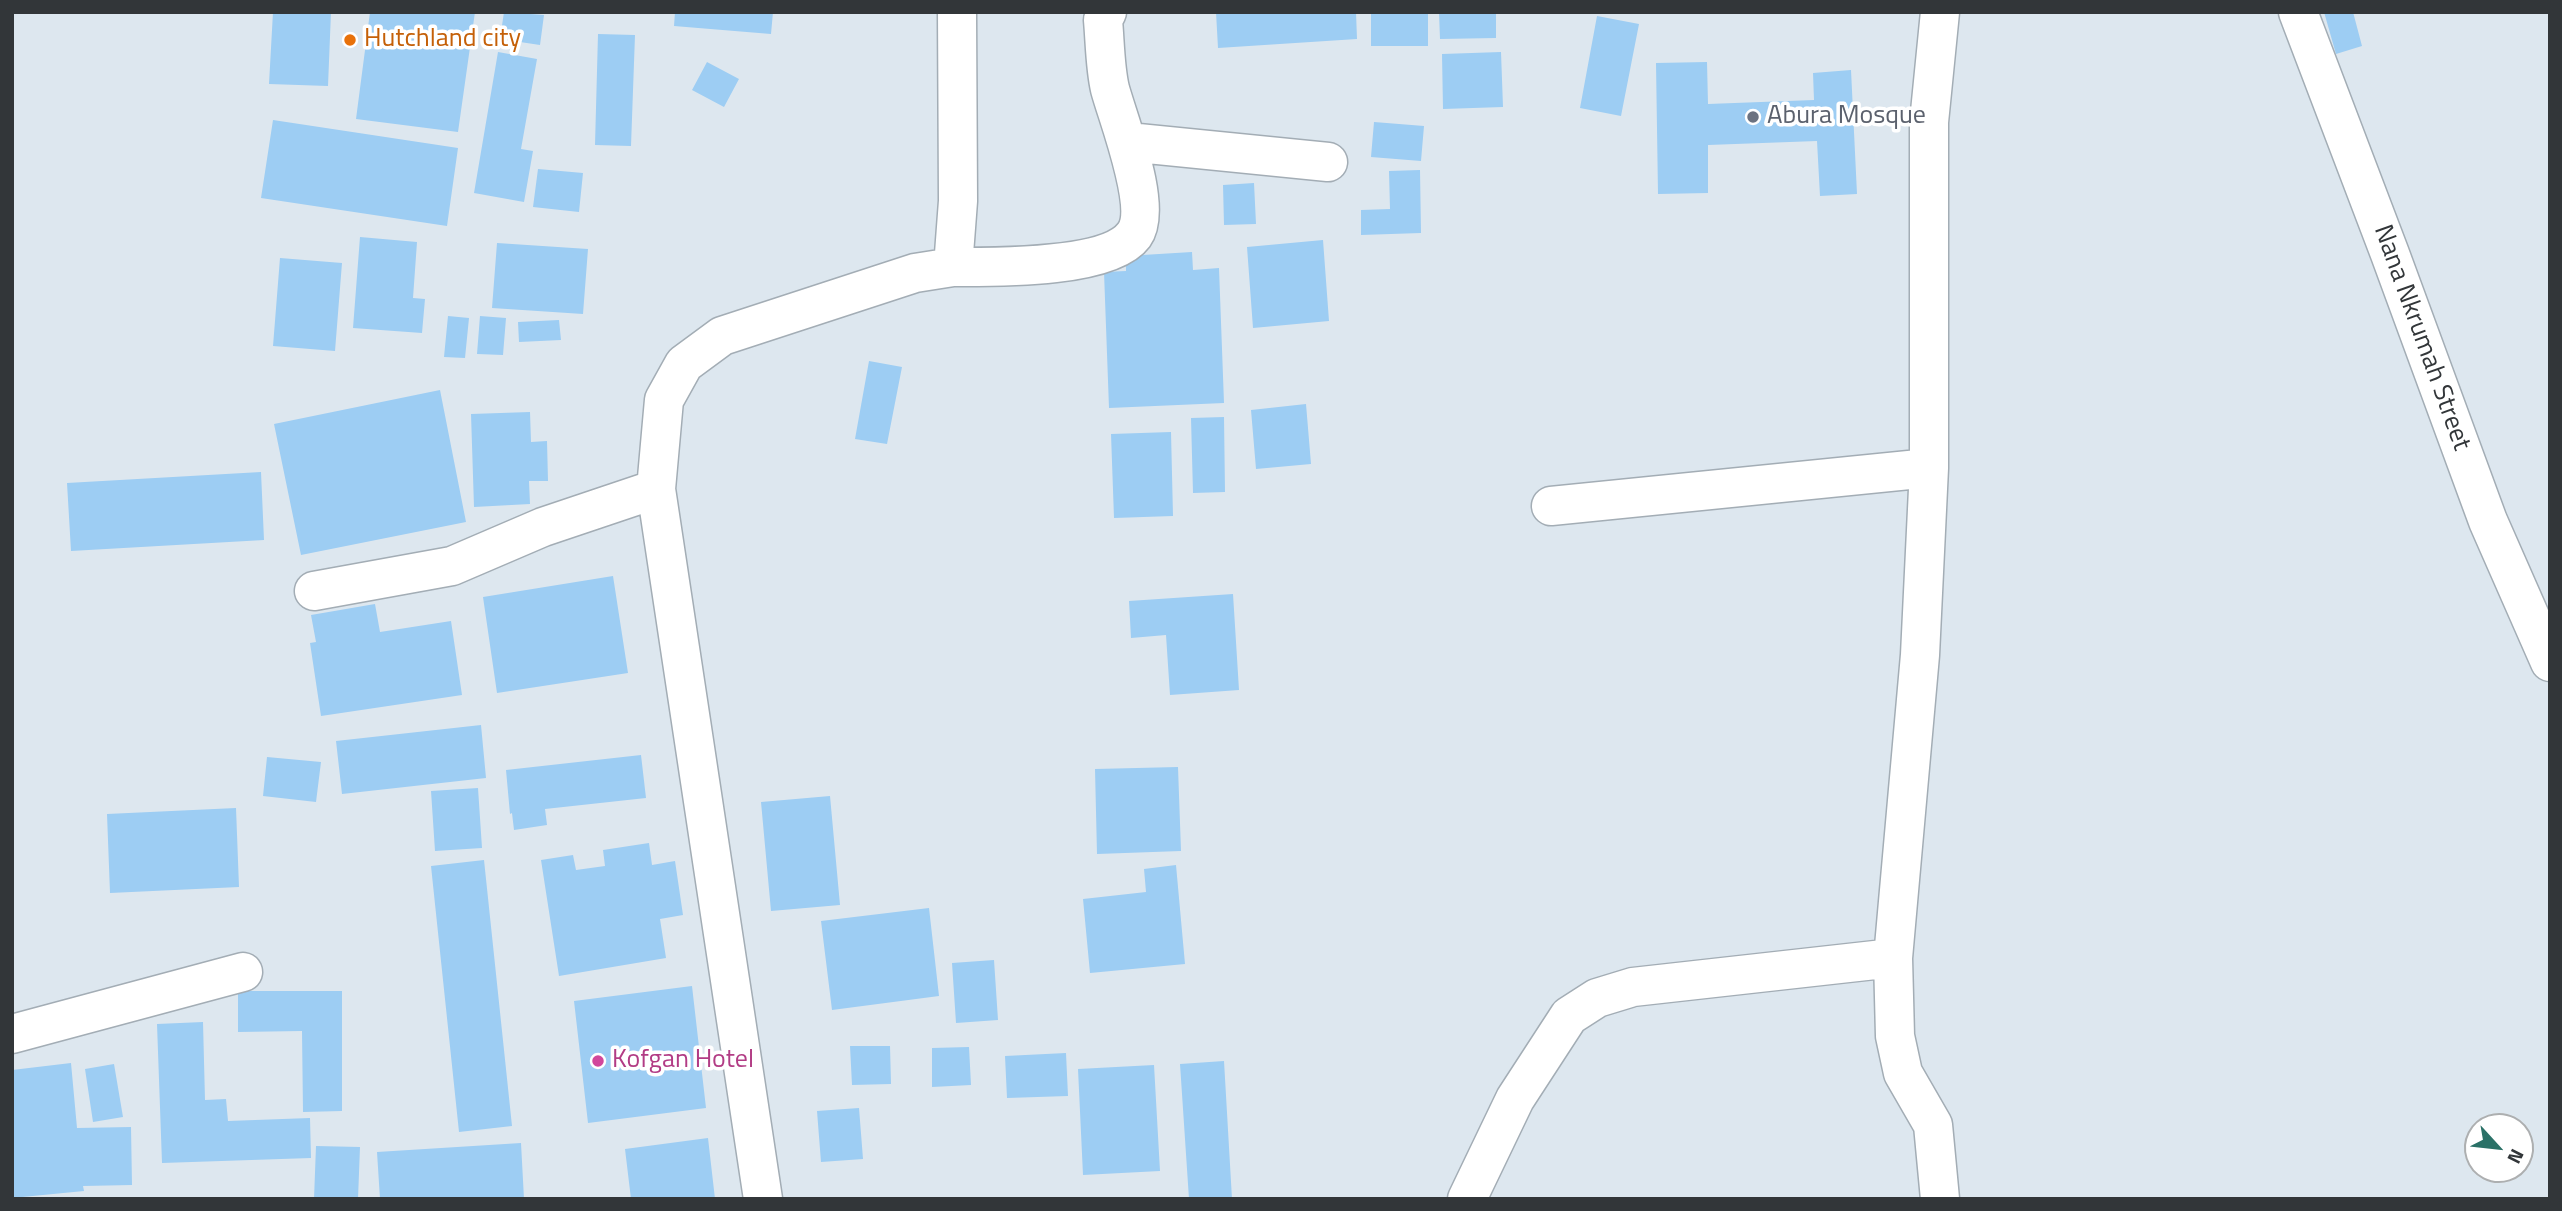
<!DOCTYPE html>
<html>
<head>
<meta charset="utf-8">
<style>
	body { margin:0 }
	#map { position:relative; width:2562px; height:1211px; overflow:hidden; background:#dde7ef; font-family:"Titillium Web",sans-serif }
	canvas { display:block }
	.frame { position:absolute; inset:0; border:14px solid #323639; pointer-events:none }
	.north { position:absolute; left:2464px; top:1113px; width:70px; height:70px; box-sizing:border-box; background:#fff; border:2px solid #adafb0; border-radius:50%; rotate:117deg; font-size:19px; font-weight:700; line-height:28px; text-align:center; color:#323639 }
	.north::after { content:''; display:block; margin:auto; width:24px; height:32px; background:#2a7167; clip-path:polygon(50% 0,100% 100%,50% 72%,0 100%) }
</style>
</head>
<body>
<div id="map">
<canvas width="2562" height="1211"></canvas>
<div class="frame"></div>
<div class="north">N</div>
</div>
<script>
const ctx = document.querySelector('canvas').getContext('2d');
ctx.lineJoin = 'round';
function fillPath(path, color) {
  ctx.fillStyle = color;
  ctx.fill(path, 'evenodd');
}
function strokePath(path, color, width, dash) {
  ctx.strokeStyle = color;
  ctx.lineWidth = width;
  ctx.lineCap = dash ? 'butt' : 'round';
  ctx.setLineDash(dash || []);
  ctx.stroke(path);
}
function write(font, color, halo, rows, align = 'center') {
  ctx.font = font + ' "Titillium Web",sans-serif';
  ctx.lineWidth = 7;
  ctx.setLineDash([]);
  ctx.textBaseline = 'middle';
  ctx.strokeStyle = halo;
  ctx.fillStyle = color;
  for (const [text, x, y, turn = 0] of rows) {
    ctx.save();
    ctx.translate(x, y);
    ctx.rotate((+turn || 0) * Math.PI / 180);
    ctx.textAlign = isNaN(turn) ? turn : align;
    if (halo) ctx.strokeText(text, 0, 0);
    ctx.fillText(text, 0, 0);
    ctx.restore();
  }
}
fillPath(new Path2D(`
	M273,12H331L328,86L269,84Z
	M370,12H475L458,132L356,119Z
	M504,12L544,15L540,45L500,39Z
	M675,12H773L771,34L674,26Z
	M1216,12H1356L1357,39L1218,48Z
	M1371,12H1428V46H1371Z
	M1439,12H1496V38L1440,39Z
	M2324,12H2353L2362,46L2336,54Z
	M1597,16L1639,24L1621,116L1580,108Z
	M598,34L635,35L631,146L595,145Z
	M498,52L537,59L521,149L533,151L524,202L474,193Z
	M1501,52L1503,107L1443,109L1442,54Z
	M707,62L739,79L724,107L692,90Z
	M1707,62L1708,104L1814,100L1813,73L1851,70L1857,194L1820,196L1817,141L1708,145V193L1658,194L1656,63Z
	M273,120L458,148L447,226L261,198Z
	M1374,122L1424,126L1421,161L1371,157Z
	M538,169L583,173L579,212L533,207Z
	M1420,170L1421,233L1361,235V210L1390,209L1389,171Z
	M1254,183L1256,224L1224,225L1223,185Z
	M360,237L417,242L413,298L425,299L422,333L353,328Z
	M1323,240L1329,321L1253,328L1247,247Z
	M497,243L588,249L583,314L492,308Z
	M1192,252L1193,270L1219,268L1224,403L1109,408L1104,272L1126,271V256Z
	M280,258L342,263L335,351L273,346Z
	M448,316L469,318L465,358L444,357Z
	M480,316L506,318L503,355L477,354Z
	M559,320L561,340L519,342L518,322Z
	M869,361L902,367L887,444L855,439Z
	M440,390L466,522L301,555L274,424Z
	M1306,404L1311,464L1256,469L1251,410Z
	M530,412L531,442L547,441L548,481H529L530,504L474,507L471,414Z
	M1224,417L1225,492L1193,493L1191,418Z
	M1171,432L1173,516L1114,518L1111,434Z
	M261,472L264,540L71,551L67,483Z
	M613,576L628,673L497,693L483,597Z
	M1233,594L1239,690L1170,695L1166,635L1131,638L1129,601Z
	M375,604L380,632L451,621L462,695L321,716L310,643L316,642L311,615Z
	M481,725L486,778L342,794L336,741Z
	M641,755L646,798L545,809L547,825L514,830L512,813L510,814L506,770Z
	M267,757L321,762L316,802L263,796Z
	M1178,767L1181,851L1097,854L1095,769Z
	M478,788L482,848L435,851L431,791Z
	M830,796L840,905L771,911L761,802Z
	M236,808L239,887L110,893L107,814Z
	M649,843L652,865L675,861L683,915L660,919L666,958L559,976L541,860L573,855L576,870L605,866L603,850Z
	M484,860L512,1126L459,1132L431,866Z
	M1176,865L1185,964L1090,973L1083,899L1146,892L1144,869Z
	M929,908L939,996L832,1010L821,921Z
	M994,960L998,1020L956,1023L952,963Z
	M692,986L706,1108L588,1123L574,1001Z
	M238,991H342V1111L303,1112L302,1031L238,1032Z
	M203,1022L205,1100L226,1099L228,1121L310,1118L311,1158L162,1163L157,1024Z
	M850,1046H890L891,1084L852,1085Z
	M969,1047L971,1085L932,1087V1048Z
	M1066,1053L1068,1096L1007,1098L1005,1056Z
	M1224,1061L1232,1199H1189L1180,1064Z
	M71,1063L77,1128L131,1127L132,1185L83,1186L84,1191L12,1198V1070Z
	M114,1064L123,1117L93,1122L85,1069Z
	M1154,1065L1160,1171L1083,1175L1078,1069Z
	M859,1108L863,1159L821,1162L817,1111Z
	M708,1138L715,1199H631L625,1149Z
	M521,1143L524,1199H380L377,1152Z
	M316,1146L360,1147L358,1199H314Z`), '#9dcdf3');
const minor = new Path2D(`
	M2298,12L2390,254L2488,521L2550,662
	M1128,142L1328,162
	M953,267C994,267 1109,269 1134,235C1154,208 1118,119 1110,89C1105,68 1105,42 1103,20L1107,12
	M1551,506L1929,468
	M314,591L452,566L543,527L656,489
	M12,1034L243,972
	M763,1199L656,489L664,400L684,364L722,336L915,273L953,267L958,201L957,12
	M1467,1199L1515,1099L1569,1016L1597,998L1633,987L1893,958
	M1940,1199L1933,1125L1903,1073L1895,1036L1893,958L1920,655L1929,468V122L1940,12`);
strokePath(minor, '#a3adb5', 41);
strokePath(minor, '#fff', 38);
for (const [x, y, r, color] of [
	[350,40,7,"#e8710a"],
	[1753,117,7,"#6b7280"],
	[598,1061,7,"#d1479c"]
]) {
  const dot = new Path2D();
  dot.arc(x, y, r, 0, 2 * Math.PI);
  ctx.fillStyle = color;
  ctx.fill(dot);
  strokePath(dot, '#fff', 2.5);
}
write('26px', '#c56008', '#fff', [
	["Hutchland city",364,40]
], 'left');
write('26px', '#5b616d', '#fff', [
	["Abura Mosque",1767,117]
], 'left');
write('26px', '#323639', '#fff', [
	["Nana Nkrumah Street",2421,338,70]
]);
write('26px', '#b23c85', '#fff', [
	["Kofgan Hotel",612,1061]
], 'left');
</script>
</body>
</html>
